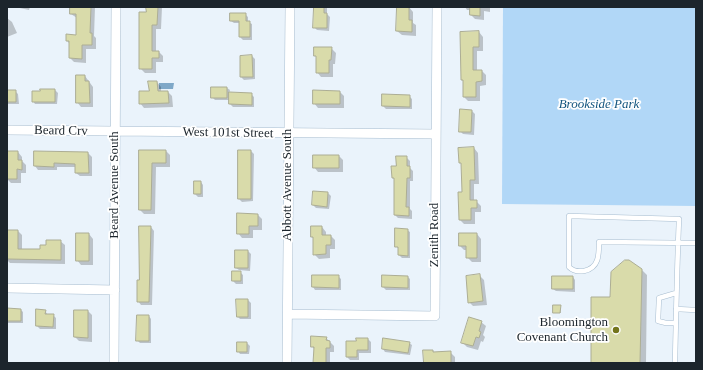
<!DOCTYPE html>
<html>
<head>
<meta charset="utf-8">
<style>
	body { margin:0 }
	#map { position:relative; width:703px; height:370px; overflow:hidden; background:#eaf3fb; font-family:"Times New Roman",serif }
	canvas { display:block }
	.frame { position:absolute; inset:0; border:8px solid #1c252c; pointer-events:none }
</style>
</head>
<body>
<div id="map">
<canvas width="703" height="370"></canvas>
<div class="frame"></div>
</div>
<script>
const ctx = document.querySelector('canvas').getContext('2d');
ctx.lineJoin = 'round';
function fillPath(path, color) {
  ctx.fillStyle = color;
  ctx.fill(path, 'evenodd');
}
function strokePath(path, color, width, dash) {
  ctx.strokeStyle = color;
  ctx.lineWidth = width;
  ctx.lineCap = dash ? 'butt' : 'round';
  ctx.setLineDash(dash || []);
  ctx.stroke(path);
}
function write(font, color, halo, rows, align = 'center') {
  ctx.font = font + ' "Times New Roman",serif';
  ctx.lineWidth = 3.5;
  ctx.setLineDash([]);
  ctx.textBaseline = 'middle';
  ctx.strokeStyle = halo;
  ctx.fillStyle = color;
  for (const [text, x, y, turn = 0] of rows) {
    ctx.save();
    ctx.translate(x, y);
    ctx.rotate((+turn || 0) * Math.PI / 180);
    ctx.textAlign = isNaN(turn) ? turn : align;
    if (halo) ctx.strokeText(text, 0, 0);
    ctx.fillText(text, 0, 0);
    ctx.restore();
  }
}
fillPath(new Path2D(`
	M503,7H696V206L502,204Z`), '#b1d7f7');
fillPath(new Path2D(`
	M159,83H174L173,89H159Z`), '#7fa8c8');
fillPath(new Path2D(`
	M15,7H30L29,10Z
	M71,7H95L94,36L96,38V49H86V63L74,62L70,58V44L67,41L77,36V18L71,14Z
	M147,7H162L161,29H156V52H159L163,56V62H156V73H145L140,68Z
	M315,7H327V14L330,17L329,31L317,30L314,27Z
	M398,7H409L413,12V23L416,25V36L402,35L397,31Z
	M465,7H490V12L484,11V20L475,19L471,15V10H467Z
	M245,14L248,17V22L252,24V40H243L240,37V23H234L231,21Z
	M7,18L12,22L17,33L7,37Z
	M479,32L483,37V51H477V71H482L486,75V85L480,86V101H468L464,97V82L462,80L461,33Z
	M331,48L336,53L335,64H333V77H321L317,72V58L315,55Z
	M252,56L255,59V79L244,80L241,77Z
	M85,76L93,87V107H81L77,102Z
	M157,82L161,87V92H168L172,96L173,107L144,108L140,103Z
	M227,88L230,90L229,93L251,94L254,97V107H233L230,104V100H215L212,97Z
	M55,90L58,93L57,104H35L33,101Z
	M7,91H15L18,94L19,104H7Z
	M340,92L344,96V108H318L314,103Z
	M409,96L412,99V109H386L383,106Z
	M461,110L472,111L475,114L474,135L463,134L460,131Z
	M474,148L478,153L479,184H474V201H476L481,206V212H475V224H464L460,220L463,193L462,165L460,162Z
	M140,151H166L170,155V167H156L155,214H144L140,210Z
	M251,151L254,154L253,201L242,202L239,199Z
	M7,152H18L22,157V161L26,165V173H21V183H11L7,179Z
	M35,152L88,153L92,157V176H80L76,173V167H57V170H38L35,166Z
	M339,156L343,160V172H318L314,167Z
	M406,157L410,161V168L413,171V181H410V209L412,211V219L398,218L395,215V180L393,178Z
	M201,182L203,185V197H198L195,194Z
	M328,193L331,196L329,209L316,208L313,205Z
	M258,215L262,219V230H253V238H242L238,233Z
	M151,227L154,231L152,305H141L138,301Z
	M312,227H322L326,232V236H331L335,240V249H330V258L319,259L314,254V239L312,237Z
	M407,230L410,232V258H402L399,255V249L396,246Z
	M18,231L22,235V250H41L47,246L60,241L65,245V264L10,263L7,260V239Z
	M89,234L93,239V265H81L77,260Z
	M460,234H477L481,239V262H472L467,257V250H464L460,246Z
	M248,251L251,254L250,271L239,270L236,268Z
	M641,269L647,275L646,363H592L611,298Z
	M233,272H240L243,275V284H236L233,281Z
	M479,275L484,280L487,305L473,306L469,302Z
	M338,276L341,279V290H315L313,287Z
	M408,277L410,279V290H386L383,287Z
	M573,277L575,280V292L556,291L553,289Z
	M248,300L251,303V319H240L238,317Z
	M560,306L561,313H555L554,312Z
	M7,309L21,310L23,312V323H7Z
	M45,311L48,315H53L56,318V329H40L37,326Z
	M75,311H88L92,315V342L79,341L75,337Z
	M149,316L151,319V343H140L137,340Z
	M481,322L486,326L483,335L485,337L483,342L481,341L478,350L467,347L462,342Z
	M326,338L334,346V352H330V363H314V349L312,346Z
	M357,339H368L371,342V353H359V360H350L347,357L357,342Z
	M247,343L250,346L249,354H240L238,351Z
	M409,343L412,345L410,355L385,352L383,349Z
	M433,351L435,353L450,352L455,357V363H425Z`), '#0003');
const building = new Path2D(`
	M70,7H91L90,33H92V45H82V59L69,58V41H66V34L76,35V14H70Z
	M146,7H158L157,25H152V51H159V58H152V69H139V12H146Z
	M314,7H324V13H327V28H313Z
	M397,7H409V20H412V32L396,31Z
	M470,7H480V16L470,15Z
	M230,13H246V21H250V37H239V21H230Z
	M479,31V47H473V70H482V81L476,82V97H463V80H461L460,32Z
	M314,47H332L331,60H329V73H316V56H314Z
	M252,55L253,77H240V56Z
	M76,75H85V81H89L90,103H76Z
	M148,81H157L158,91H168L169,103L139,104V91H149Z
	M211,87H227V98H211Z
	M40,89H55V102H32V91H40Z
	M7,90H16V102H7Z
	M313,90L340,91V104H313Z
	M229,92L252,93V105L229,104Z
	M382,94L410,95V107L382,106Z
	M460,109L472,110L471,132H459Z
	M474,147L475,180H470V200H477V208H471V220H459L458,192H462L461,163H459L458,148Z
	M139,150H166V163H152L151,210H139Z
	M238,150H251V199H238Z
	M7,151H18V160H22V170L17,169V179H7Z
	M34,151L88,152L89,173H75V164L54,163V167L34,166Z
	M313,155H339V168H313Z
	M396,156H407V166H410V178H407L406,207H409V216L394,215V178H392L391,166H396Z
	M194,181H201V194H194Z
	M313,191L328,192L327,207L312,205Z
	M237,213L258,214V226H249V234H237Z
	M139,226H151L149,302H137V280H139Z
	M311,226H322V235H331V245H326V254L313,255V237H311Z
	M395,228L408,229V256L398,255V247H395Z
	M7,230H18V249H40V245H46V240H61V260L7,259Z
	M76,233H89V261H76Z
	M459,233H477V258H466V246H459Z
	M235,250H248V268H235Z
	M625,260H629L642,269L640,363H591V297H610L611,272Z
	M232,271H241V281H232Z
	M480,274L483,301L468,303L466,276Z
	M312,275H339V288L312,287Z
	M382,275L408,276V288L382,287Z
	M552,276H573V289H552Z
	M236,299H248V317H237Z
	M553,305H561L560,313H553Z
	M7,308L21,309V321H7Z
	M36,309L46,310L45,314H54L53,327L36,326Z
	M74,310H88V338L74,337Z
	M137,315H149V341H136Z
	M469,317L482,321L479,331L481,332L479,338L476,337L473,346L461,343Z
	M311,336L327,337L326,340L330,341V348H326V363H313L314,347H311Z
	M356,338H368V350H357V357H346V341H356Z
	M383,338L410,342L408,353L382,349Z
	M237,342H247V352H237Z
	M423,350H433V352L451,351V363H424Z`);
fillPath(building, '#d9dbaa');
strokePath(building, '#acad94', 1);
const service = new Path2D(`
	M676,309L696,310
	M676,323H666L658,321L659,298L676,293
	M675,363C676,315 677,267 679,219L569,216V267C573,271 578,272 584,271C599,268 599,255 599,242L696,243`);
const minor = new Path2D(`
	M7,130L436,134
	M7,288L115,290
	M288,314L435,316L437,7
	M114,363L116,7
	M287,363L290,7`);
strokePath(service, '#a6bccf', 5.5);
strokePath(minor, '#a6bccf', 10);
strokePath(service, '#fff', 4.5);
strokePath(minor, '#fff', 9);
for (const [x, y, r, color] of [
	[616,330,4,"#74751b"]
]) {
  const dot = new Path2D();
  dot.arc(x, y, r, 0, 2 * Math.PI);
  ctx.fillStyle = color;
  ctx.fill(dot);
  strokePath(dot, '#fff', 1.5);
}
write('italic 13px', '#13557f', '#fff', [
	["Brookside Park",599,105]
]);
write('13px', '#1c252c', '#fff', [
	["Beard Crv",61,131,1],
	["West 101st Street",228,133,1],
	["Beard Avenue South",115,185,-90],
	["Abbott Avenue South",288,185,-90],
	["Zenith Road",435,235,-90]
]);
write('13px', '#1c252c', '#fff', [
	["Bloomington",608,323],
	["Covenant Church",608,338]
], 'right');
</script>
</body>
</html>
